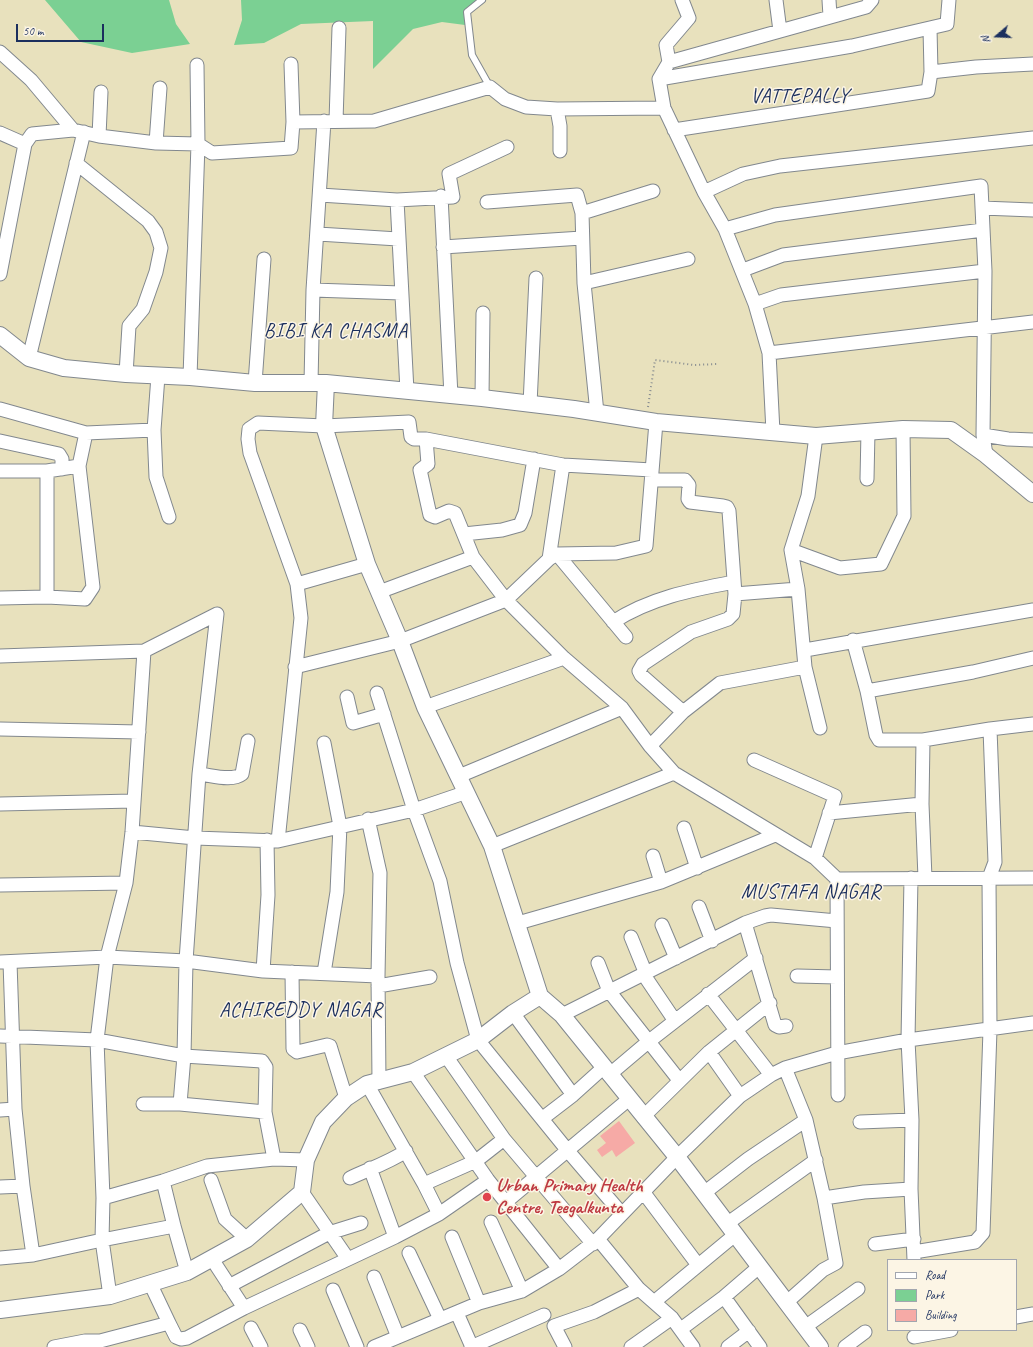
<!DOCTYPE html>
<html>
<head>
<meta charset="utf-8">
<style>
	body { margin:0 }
	#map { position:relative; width:1033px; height:1347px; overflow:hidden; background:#e8e1bd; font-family:Caveat,sans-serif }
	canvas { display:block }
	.legend { position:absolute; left:887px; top:1259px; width:130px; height:72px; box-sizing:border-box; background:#fcf5e5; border:1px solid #a2a6af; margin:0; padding:5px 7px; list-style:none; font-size:12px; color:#1b2f5e }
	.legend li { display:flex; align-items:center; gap:8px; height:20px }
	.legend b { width:20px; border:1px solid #a2a6af }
	.north { position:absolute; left:977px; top:16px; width:40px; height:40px; -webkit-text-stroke:3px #fcf5e5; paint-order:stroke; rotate:251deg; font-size:11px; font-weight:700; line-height:16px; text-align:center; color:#1b2f5e }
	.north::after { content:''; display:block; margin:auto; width:14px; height:18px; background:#1b2f5e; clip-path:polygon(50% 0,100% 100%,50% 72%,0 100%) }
	.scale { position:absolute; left:16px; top:24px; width:88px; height:18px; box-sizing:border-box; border:2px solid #1b2f5e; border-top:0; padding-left:5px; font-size:12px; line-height:14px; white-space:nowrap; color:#1b2f5e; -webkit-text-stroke:3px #fcf5e5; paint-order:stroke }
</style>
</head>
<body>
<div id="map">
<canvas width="1033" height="1347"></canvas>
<ul class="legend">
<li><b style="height:5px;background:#fff"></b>Road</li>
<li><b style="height:11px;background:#7bd093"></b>Park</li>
<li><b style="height:11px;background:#f6aaa6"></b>Building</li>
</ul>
<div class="north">N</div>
<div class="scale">50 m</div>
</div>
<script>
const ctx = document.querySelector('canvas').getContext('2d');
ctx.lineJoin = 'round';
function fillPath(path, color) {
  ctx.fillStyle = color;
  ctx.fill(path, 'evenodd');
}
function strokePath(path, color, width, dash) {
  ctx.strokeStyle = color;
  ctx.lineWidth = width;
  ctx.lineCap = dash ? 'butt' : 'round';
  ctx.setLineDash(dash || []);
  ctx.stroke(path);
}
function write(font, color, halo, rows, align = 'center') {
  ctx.font = font + ' Caveat,sans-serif';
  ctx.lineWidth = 3;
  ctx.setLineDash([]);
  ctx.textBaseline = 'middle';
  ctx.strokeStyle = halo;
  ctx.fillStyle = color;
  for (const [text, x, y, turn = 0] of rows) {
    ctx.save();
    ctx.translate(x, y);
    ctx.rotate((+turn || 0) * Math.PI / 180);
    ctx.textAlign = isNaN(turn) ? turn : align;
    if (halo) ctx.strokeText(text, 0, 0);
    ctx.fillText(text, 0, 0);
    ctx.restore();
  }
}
fillPath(new Path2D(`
	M45,0H169L176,24L190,44L132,53L81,42Z
	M241,0H478L470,9L465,25L442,22L413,29L373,69V21L301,24L264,43L234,45L242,20Z`), '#7bd093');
fillPath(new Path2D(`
	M619,1121L635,1143L616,1157L612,1150L602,1157L597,1150L606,1143L600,1136Z`), '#f6aaa6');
const service = new Path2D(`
	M482,0L467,12L472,55L490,87`);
const minor = new Path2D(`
	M776,0L780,31
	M829,0L830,16
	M930,28L931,72
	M0,52L31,80L73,130L99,136L156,143L198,144L212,153L291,148L293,122L374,121L490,87L505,99L526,107L557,109L664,108L704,192L725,229L755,304L769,353L773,432
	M669,62L666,45L689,18L682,0
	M291,64L293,122
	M659,79L852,46L947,24L949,0
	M664,108L659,79L669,62L866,7L872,0
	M557,109L560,126V151
	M336,121L339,28
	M674,130L928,91L931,72L976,67L1033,64
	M0,133L25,144L0,274
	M99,136L101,92
	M156,143L160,88
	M25,144L32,134L73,130
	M76,163L148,221L156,232L161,248L156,272L143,309L129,326L126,374
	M704,192L743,174L780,166L1033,138
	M320,195L397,200L453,197L449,174L507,147
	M441,196L451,396
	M397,200L407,391
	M487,202L577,195L582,213L584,283L597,413
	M982,208L1033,210
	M582,213L653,191
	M725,229L775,215L981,186L985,271L983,435L986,455
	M318,234L398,239
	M443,247L582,238
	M743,270L783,255L983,230
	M584,283L688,259
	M313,290L401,293
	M755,304L781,295L985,271
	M769,353L1033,322
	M29,358L84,132
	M158,376L154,430L156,477L169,517
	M190,377L198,144L197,65
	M255,383L264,259
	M311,383L313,290L324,121
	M482,398L483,313
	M530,404L536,278
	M0,409L86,433
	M983,435L1008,439L1033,440
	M816,436L808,496L791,550L840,568L881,564L904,516L903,429
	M426,439L428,464L420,470L430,515L435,517L449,511L455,513L473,557L506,600L564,658L622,708L650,746L674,773L815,858L837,879L1033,878
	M0,441L59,454L62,459V469
	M0,471H47L79,466
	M47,471V597
	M867,479L868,431
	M652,480H685L689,485L688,499L690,502L723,506L727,507L729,511L735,594L733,614L728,619L691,632L643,664L639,671L641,675L683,712
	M464,534L502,530L520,525L525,513L534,459
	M791,550L798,589L805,667L820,728
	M557,554L626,637
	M549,559L563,465
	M297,584L367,564
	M379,592L473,557
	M735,594L798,589
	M0,598L47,597L85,599L93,587L79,466L86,433L154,430
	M613,622C650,598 691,590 734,582
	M853,640L867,691L876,735L879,740H923L990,729L1033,724
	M805,650L1033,610
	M0,656L144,651L217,614
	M295,667L400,641L506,600L549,559L557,554L616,553L646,546L656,422
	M867,691L973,672L1033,658
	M377,693L414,810L440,881L457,963L478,1040L568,1151L622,1214
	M347,697L353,723L384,714
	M425,707L564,658
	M0,729L139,732
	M923,740L922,804L925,878
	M324,743L340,826L337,892L324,973
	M650,746L683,712L720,683L805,667
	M754,760L835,796L815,858
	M199,774C211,775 232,782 242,774L248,741
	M459,776L622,708
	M0,804L133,801
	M829,813L922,804
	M368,819L380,873L378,976L379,1082
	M684,828L697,868
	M132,832L195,838L278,841L414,810L467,792
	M278,841L301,618L297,584L250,453L248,439L249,429L258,423L324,426L409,422L411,437L414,439H426L563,465L652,470
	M492,846L674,773
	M653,856L661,882
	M911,878L908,1040L912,1120L911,1189L914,1260
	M837,879L838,1095
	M0,885L126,883
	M699,907L712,941
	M518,923L661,882L775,835
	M745,923L775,1025L779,1027L786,1026
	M662,925L676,958
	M631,937L646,974
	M0,962L107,957L186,961L263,971L378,976
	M10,962L15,1109L23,1186
	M598,963L609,991L679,1080
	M263,971L268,895L267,840
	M292,972L293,1049L297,1052L327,1045L330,1046L346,1098
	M644,975L675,1021
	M797,976L837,977
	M378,986L430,977
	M708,994L771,1075
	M513,1013L573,1095
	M562,1015L745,923L765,916L771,915L837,921
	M0,1036L97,1040L184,1056L262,1061L266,1067L265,1112L274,1159L207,1166L163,1181L103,1198
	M709,1052L770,1003
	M446,1056L504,1139L593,1244
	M785,1068L806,1120L824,1198L864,1192L911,1189
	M413,1072L488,1180L559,1269
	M609,1075L648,1042L756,958
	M367,1084L424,1184L476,1161L504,1139
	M143,1104H180L265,1112
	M180,1104L184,1056L186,961L199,774L217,614
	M0,1110L15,1109
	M643,1117L709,1052L740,1096
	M543,1118L573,1095L603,1068
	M860,1122L912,1120
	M274,1159L306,1160
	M370,1168L395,1237
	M350,1178C369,1169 388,1163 406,1151
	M211,1180L225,1219L247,1239
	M163,1181L174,1226L187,1272
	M424,1184L439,1214
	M0,1187L23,1186L33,1255L0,1258
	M302,1192L348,1259
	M644,1193L698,1265
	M704,1193L748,1159L806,1120
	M507,1201L629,1099
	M491,1222L522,1291
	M728,1223L816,1160
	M452,1237L479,1303
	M598,1239L639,1289L672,1318L693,1347
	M875,1244L914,1239
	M914,1252L975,1242L983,1233L990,1030L989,878L995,862L990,729
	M409,1253L440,1319
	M33,1255L102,1240L174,1226
	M212,1259L244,1308
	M374,1277L398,1337
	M150,1283L169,1323
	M229,1286L329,1233L361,1223
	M333,1290L357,1347
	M110,1296L102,1240L103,1198L97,1040L107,957L126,883L132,832L144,651
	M724,1297L760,1347
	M654,1302L736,1234
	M787,1302L823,1270L836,1263L824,1198
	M457,1313L472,1347
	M1016,1317L1033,1314
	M805,1327L858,1289
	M251,1328L261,1347
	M681,1329L724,1297L760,1266
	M300,1330L308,1347
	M914,1337L951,1330
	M54,1347L85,1341H100L169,1323L176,1337L181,1339L187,1338L244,1308L395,1237L439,1214L488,1180
	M374,1347L479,1303L522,1291L559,1269L598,1239L677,1157L740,1096L771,1075L785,1068L837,1053L908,1040L1033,1023
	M471,1347L544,1315
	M565,1347L554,1326L594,1312L639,1289
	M631,1347L672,1318
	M728,1347L749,1331
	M845,1347L865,1332`);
const tertiary = new Path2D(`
	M0,335L29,358L64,368L126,374L190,377L255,383H326L482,398L574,409L656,422L816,436L903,429L951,430L986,455L1033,494
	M326,383L324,426L367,564L400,641L425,707L492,846L540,996L562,1015L677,1157L820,1347
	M0,1310L110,1296L187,1272L247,1239L302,1192L306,1160L323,1122L346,1098L367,1084L413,1072L478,1040L513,1013L540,996`);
strokePath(service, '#82888e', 8);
strokePath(minor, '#82888e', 15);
strokePath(tertiary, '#82888e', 18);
strokePath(new Path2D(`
	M648,407L655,360L694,365L718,364`), '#82888e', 2, [1, 3]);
strokePath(service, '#fff', 6);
strokePath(minor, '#fff', 13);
strokePath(tertiary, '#fff', 16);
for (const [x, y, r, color] of [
	[487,1197,5,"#e0444e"]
]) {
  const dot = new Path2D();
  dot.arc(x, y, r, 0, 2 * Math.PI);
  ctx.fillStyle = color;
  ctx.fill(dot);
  strokePath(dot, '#fcf5e5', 1.5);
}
write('bold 19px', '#be3a42', '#fcf5e5', [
	["Urban Primary Health",496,1186],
	["Centre, Teegalkunta",496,1208]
], 'left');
ctx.letterSpacing = '1px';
write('20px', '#1b2f5e', '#fcf5e5', [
	["VATTEPALLY",800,97],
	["BIBI KA CHASMA",336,332],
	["MUSTAFA NAGAR",811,893],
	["ACHIREDDY NAGAR",301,1011]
]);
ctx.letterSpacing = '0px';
</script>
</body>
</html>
